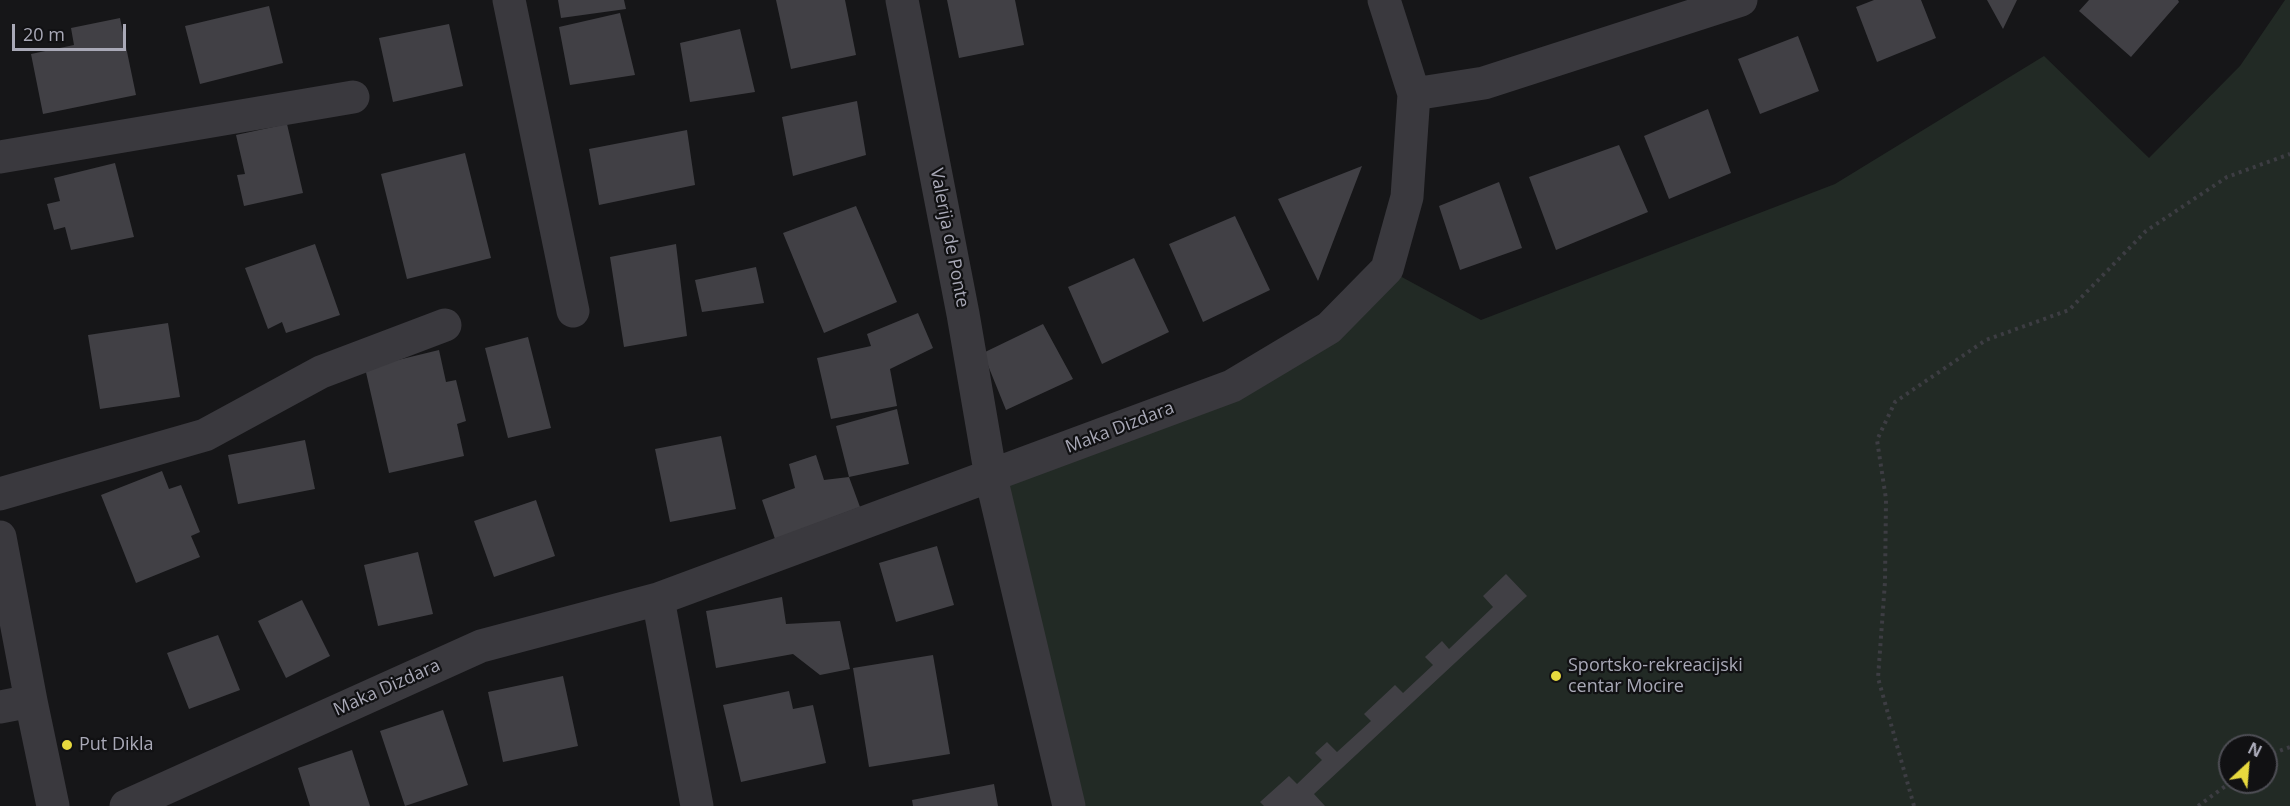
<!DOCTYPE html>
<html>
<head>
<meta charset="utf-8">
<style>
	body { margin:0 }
	#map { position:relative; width:2290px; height:806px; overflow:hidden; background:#161618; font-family:"Open Sans",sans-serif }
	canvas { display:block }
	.north { position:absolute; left:2218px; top:734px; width:60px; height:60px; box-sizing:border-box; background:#111113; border:2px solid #4e4e55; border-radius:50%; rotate:26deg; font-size:16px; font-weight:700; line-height:24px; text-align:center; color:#a9a9b7 }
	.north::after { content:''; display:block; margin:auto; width:21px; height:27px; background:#e7d93e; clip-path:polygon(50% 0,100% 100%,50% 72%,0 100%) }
	.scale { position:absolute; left:12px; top:24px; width:114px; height:27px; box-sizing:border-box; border:3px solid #a9a9b7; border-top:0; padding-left:8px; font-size:18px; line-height:21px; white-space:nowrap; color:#a9a9b7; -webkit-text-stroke:4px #111113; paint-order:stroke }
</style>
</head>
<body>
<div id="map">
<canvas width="2290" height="806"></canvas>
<div class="north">N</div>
<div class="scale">20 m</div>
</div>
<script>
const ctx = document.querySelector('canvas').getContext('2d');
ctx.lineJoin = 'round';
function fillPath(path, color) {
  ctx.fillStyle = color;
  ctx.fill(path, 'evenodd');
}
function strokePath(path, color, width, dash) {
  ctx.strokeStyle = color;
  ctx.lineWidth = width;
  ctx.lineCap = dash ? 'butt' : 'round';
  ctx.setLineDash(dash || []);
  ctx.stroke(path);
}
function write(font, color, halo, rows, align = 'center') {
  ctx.font = font + ' "Open Sans",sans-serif';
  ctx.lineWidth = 4.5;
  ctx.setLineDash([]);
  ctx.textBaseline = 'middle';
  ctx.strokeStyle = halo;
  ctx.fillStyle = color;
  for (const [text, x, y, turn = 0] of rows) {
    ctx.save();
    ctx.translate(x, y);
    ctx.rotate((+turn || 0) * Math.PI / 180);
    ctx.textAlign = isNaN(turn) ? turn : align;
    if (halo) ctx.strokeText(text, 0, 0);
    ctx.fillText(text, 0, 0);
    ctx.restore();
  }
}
fillPath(new Path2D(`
	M2285,0H2290V806H1069L991,477L1232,386L1387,269L1481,320L1835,184L2044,56L2149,158L2240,66ZM2230,746H2266V782H2230Z`), '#222a25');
fillPath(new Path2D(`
	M558,0H624L626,9L561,18Z
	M776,0H845L856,55L791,69Z
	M947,0H1015L1024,45L959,58Z
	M1874,0H1921L1936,38L1877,62L1856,7Z
	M1987,0H2017L2003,29Z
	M2089,0H2178L2179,2L2131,57L2079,11Z
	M269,6L283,63L200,84L185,26Z
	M620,13L635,75L570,85L559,27Z
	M120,18L136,95L43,114L31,54L74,45L71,28Z
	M449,24L463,86L393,102L379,38Z
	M740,29L755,92L690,102L680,43Z
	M1798,36L1819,91L1760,114L1738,59Z
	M857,101L866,155L793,176L782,117Z
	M1708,109L1731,173L1669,199L1644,136Z
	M287,124L303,193L244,206L237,175L245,174L236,135Z
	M687,130L695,185L599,205L589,149Z
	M1619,145L1648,212L1556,250L1529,177Z
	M465,153L491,258L407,279L381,174Z
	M115,163L134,237L71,250L65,227L54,230L47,204L60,201L54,178Z
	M1362,166L1318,281L1278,199Z
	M1499,182L1522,248L1460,270L1439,206Z
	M856,206L897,302L824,333L783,233Z
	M1235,216L1270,290L1203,322L1169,244Z
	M315,244L340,315L286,333L282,322L268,329L245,268Z
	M676,244L687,336L624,347L610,257Z
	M1134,258L1169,332L1102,364L1068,287Z
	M756,267L764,303L702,312L695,280Z
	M918,313L933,348L890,369L897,406L831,419L817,358L871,346L867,334Z
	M168,323L180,397L100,409L88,335Z
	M1043,324L1073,379L1006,410L983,353Z
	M528,337L551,428L508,438L485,348Z
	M439,350L446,382L456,380L466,421L457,424L464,456L389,473L365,368Z
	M897,409L909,464L849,477L836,426Z
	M721,436L736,509L670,522L655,449Z
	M305,440L315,489L238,504L228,455Z
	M816,455L824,480L849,477L860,507L775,539L762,500L795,488L789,464Z
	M162,471L169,489L181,485L200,532L191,536L200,557L136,583L101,495Z
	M536,500L555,556L494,577L474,521Z
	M937,546L954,605L896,622L879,563Z
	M418,552L433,614L378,626L364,565Z
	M1506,574L1527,596L1314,794L1325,806H1264L1260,802L1289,776L1297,784L1322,760L1315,753L1327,742L1337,752L1371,721L1364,714L1395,685L1403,693L1433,665L1425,657L1442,641L1449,649L1493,607L1483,596Z
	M782,597L786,624L840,621L850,669L820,675L793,654L716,668L706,611Z
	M302,600L330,656L286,678L258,621Z
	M218,635L240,690L189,709L167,653Z
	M933,655L950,754L869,767L853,668Z
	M563,676L578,746L503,762L488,692Z
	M789,691L793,709L813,705L826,763L741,782L723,705Z
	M443,710L468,785L405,806L380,731Z
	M352,750L370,806H310L298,768Z
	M994,784L998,806H913L912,800Z`), '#414045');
strokePath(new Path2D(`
	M2266,756L2290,747
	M1914,806L1878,678L1885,582L1886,499L1877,440L1895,402L1986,340L2069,310L2146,231L2227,177L2290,154
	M2198,806L2231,782`), '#3d3d43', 4, [3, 4.5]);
strokePath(new Path2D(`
	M509,0L573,311
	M902,0L963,314L991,477L1069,806
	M1414,94L1484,83L1741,0
	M0,157L353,97
	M0,494L205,435L321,372L445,325
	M0,537L31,701L53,806
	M658,599L697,806
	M0,707L31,701
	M126,806L481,646L658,599L1232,386L1329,328L1387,269L1407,197L1414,94L1384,0`), '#3a393e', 33);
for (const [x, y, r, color] of [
	[1556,676,6,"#e7d93e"],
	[67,745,6,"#e7d93e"]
]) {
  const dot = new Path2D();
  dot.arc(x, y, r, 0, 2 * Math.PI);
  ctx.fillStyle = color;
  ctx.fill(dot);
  strokePath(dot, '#111113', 2);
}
write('18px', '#a9a9b7', '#111113', [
	["Valerija de Ponte",949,238,79],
	["Maka Dizdara",1120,428,-21],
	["Maka Dizdara",387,688,-24]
]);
write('18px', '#a9a9b7', '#111113', [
	["Sportsko-rekreacijski",1568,666],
	["centar Mocire",1568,687],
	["Put Dikla",79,745]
], 'left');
</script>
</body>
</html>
